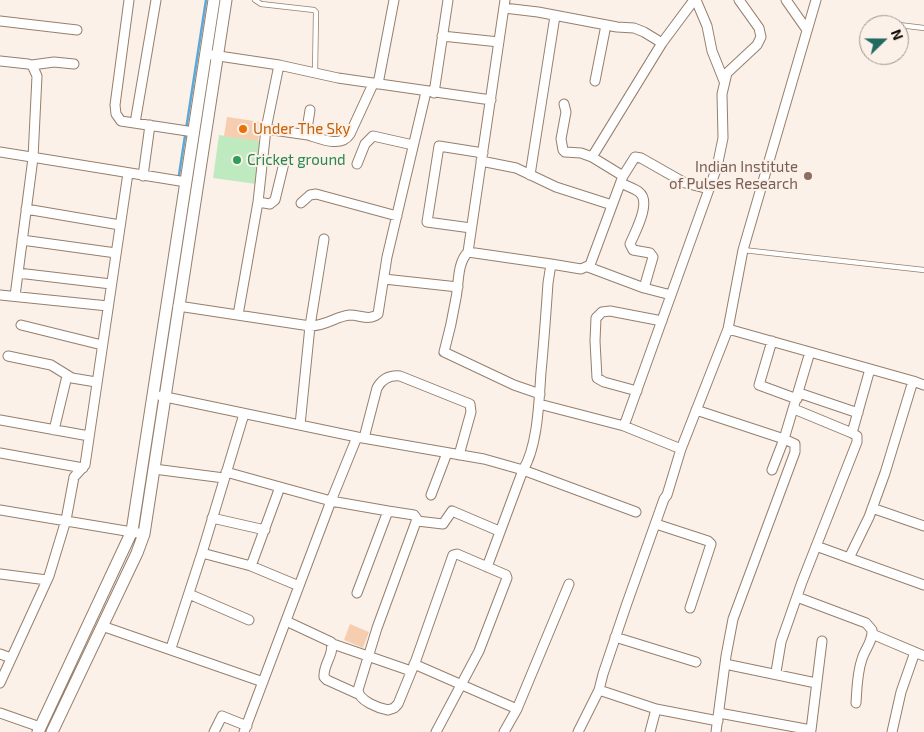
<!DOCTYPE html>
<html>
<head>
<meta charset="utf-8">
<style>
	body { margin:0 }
	#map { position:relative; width:924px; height:732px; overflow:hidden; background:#fbf1e9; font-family:"Exo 2",sans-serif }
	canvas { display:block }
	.north { position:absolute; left:859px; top:15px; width:50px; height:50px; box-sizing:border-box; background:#fbf1e9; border:1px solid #9e958e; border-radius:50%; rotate:68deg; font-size:14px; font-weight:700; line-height:20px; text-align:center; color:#130a05 }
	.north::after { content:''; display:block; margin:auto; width:18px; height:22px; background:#226a61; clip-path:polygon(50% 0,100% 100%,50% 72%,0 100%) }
</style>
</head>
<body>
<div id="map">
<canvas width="924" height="732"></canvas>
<div class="north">N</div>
</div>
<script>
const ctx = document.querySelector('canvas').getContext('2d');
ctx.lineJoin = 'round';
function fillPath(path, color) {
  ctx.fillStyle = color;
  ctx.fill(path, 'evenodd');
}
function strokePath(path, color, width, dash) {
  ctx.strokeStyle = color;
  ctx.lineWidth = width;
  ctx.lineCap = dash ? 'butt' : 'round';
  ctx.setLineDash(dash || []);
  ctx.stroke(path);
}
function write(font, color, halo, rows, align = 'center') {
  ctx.font = font + ' "Exo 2",sans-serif';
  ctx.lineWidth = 4;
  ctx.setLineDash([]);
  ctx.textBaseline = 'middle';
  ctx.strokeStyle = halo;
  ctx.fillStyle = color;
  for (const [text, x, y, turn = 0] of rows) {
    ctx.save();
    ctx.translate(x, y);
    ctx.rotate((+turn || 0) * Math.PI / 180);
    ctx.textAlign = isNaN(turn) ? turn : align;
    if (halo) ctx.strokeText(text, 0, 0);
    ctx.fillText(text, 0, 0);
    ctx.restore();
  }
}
fillPath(new Path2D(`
	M219,135L262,141L256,184L213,178Z`), '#bfeabf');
strokePath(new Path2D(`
	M179,175L206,0`), '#5ba9d7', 2.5);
fillPath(new Path2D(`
	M227,117L261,122L258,141L224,136Z
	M350,624L369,632L363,648L344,640Z`), '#f6ceaf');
const service = new Path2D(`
	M255,0L261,4L314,10L316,12L315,73
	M899,25L924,28
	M743,250L924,270`);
const minor = new Path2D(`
	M129,0L115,105L116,114L121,121L194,132
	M696,0L707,26L712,51L724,81
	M786,0L807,30
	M816,0L743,250L728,329L913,381
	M504,8L538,12L617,27L634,28L644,32L662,43
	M0,21L77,30
	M442,36L499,42
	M212,55L279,65L338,78L491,100
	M0,61L28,64L32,65L37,76L33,158L15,296
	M32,65L54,62L74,64
	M595,81L606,25
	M378,84L394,0
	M434,93L448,0
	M564,104L566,112L561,139L563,150L565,152L581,153L592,157L623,176
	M310,110L307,129L308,135C321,139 341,148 350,134L373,84
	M135,123L156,0
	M266,129L308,135
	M0,152L186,182
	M592,157L662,43L694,0
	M481,161L516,168L556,187L612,205
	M357,164L365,144L373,136L413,145
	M530,175L555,16
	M143,176L150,125
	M621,183C626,186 634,188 639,192C652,202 635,232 630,244L633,250L650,253L653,257L644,288
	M258,202L270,204L275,200L284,163
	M301,203L310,195L316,194L397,216
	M26,209L120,225
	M471,228L427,222L439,146L483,153
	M22,240L116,253
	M468,252L505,0
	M551,264L581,269L590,265L623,176L635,157L641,158L685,183L709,189
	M588,267L644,288L671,295
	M18,273L111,284
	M384,279L458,287
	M0,295L108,306
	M178,306L310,326C327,326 336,316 350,315C360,315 369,321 378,314L387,257L426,92
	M238,315L258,202L266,129L279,65
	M21,325L102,345
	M772,341L759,385L797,399
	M8,356L51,365L72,378L96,382
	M924,385L913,381L885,473L869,517L849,558L924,585
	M637,391L604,382L597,378L595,341L596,318L602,312L610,311L662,321
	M799,393L858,413
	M161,396L357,437L484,459L523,470L636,512
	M539,404L624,426L681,449
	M794,409L852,433
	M696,410L784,439L772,470
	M0,420L89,436
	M300,425L310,326L324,239
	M624,426L717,167L723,138L722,94L727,73L757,45L761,37L759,28L739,0
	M54,430L67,376
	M364,438L377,388C382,379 389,375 400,376L470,404L471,412L459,455
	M0,453L83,468
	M154,469L224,478
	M280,487L331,501L388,511L357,593
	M431,495L447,453
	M872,508L924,526
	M0,510L144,534
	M388,511L414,515L417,519L377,628L358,690C359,701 378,708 388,710L394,708L398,704L416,660L453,555L457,554L506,575L507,578L479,651L436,732
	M212,518L265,530
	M417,521L443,524L452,511L499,531
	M656,524L708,541L711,544L690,608
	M816,546L849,558
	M202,553L251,566L280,487L226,472
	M251,566L299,586
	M487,567L523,470C538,446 539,400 541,372C544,342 546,312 548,283L551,264L468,252C457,263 459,283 456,298C453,316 449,334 444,352L514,385L540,394
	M0,574L47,580
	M189,594L249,620
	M797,597L866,623L872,630C873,641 865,649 862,659C857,673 857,688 856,703
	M286,621L331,642C335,654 323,664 324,677L327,680L358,694
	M102,626L263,682
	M872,634L924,656
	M615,637L696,662
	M333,644L411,671
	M171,648L202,553L244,414
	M0,654L11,658
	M414,664L517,709
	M725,664L773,674L776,672L781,642L802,582L857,442V436L852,433L870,369
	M773,674L816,683
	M0,683L49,576L66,520L74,477L85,465L128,173
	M599,690L656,709L718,721
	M0,713L40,727
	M719,713L811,730L822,641
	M214,732L222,716L247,726
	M244,732L331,501L357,437
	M504,732L517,709L569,584
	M578,732L599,690L603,674L626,606L664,499L667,495L681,449L728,329
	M650,732L656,709
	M716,732L726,656L733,619L795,452V444L784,439L810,352
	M892,732L901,692L915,652`);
const tertiary = new Path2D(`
	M38,732L132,531L214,0
	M52,732L137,553L144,534L226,0`);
strokePath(service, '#967f6c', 6);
strokePath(minor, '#967f6c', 11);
strokePath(tertiary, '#967f6c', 13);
strokePath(service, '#fff', 4.5);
strokePath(minor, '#fff', 9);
strokePath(tertiary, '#fff', 11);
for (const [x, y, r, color] of [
	[243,129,5,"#e8710a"],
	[237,160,5,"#2e9e5b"],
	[808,176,5,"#8d6e63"]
]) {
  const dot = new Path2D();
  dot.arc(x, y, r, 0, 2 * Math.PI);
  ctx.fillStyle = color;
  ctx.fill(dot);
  strokePath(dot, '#fbf1e9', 2);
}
write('15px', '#c56008', '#fbf1e9', [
	["Under The Sky",253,129]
], 'left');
write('15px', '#27864d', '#fbf1e9', [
	["Cricket ground",247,160]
], 'left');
write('15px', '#785e54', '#fbf1e9', [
	["Indian Institute",798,167],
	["of Pulses Research",798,184]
], 'right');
</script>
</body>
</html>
